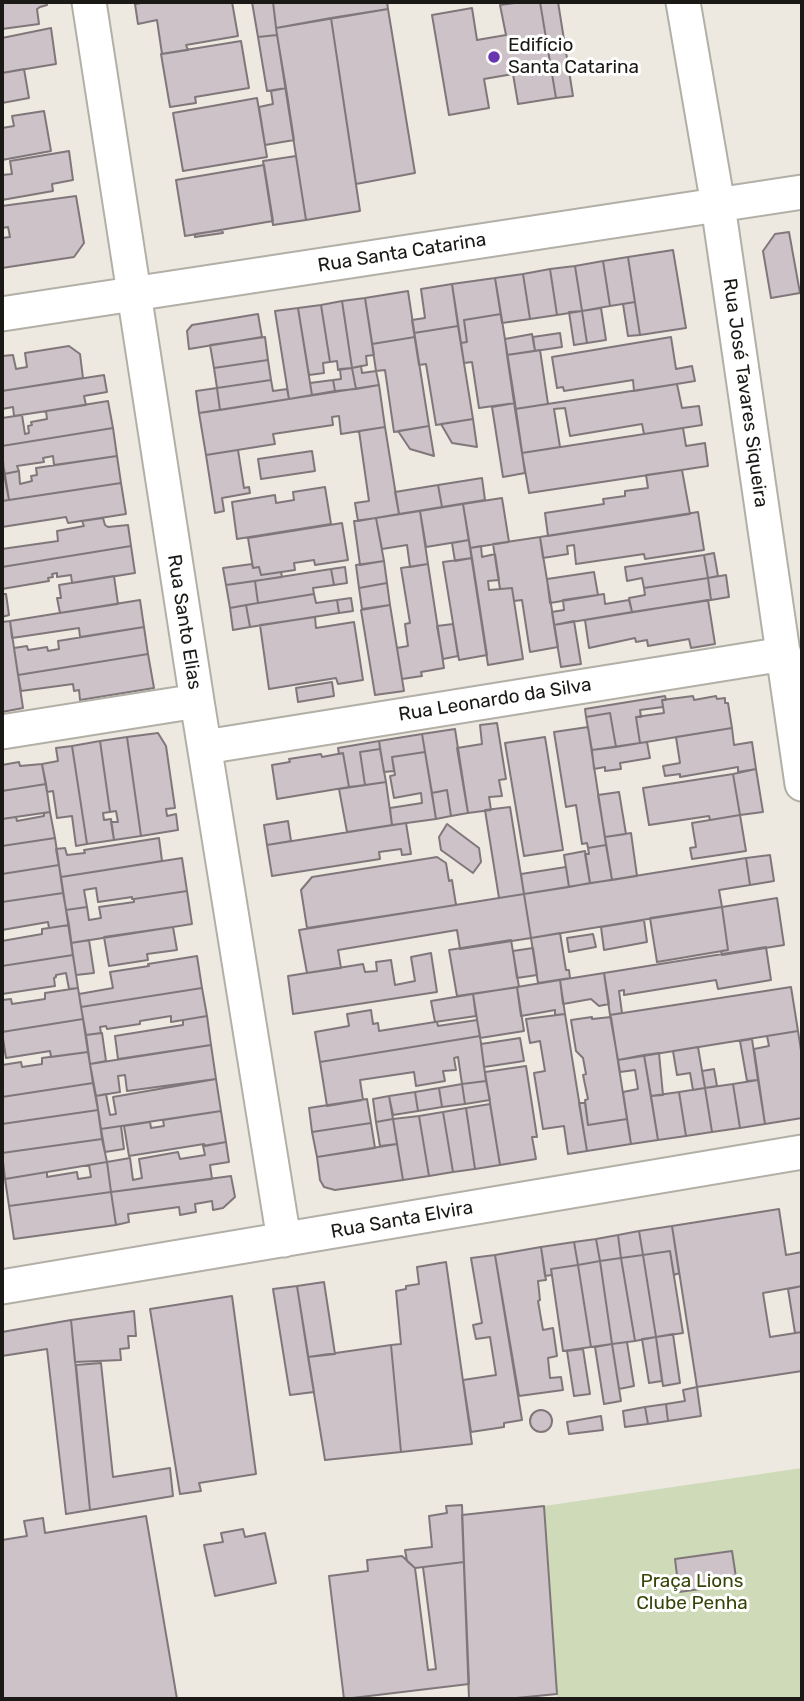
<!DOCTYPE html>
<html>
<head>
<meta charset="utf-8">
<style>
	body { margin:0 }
	#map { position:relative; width:804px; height:1701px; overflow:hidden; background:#ede9e1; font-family:Rubik,sans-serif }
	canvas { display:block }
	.frame { position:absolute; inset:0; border:4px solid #1b1916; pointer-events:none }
</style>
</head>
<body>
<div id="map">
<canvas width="804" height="1701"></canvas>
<div class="frame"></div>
</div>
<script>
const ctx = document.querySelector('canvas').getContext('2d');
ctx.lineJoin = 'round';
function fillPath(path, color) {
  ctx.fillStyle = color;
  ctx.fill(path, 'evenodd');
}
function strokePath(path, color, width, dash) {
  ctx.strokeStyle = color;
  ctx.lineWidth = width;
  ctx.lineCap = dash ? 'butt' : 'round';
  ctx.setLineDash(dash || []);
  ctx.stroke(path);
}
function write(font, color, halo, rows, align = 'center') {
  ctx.font = font + ' Rubik,sans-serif';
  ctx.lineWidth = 6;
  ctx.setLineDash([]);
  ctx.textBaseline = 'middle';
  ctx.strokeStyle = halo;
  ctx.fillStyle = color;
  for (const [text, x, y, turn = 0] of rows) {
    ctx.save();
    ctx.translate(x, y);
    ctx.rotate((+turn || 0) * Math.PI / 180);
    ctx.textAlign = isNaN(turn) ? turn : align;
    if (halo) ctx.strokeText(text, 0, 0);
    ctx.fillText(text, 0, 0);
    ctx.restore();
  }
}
fillPath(new Path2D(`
	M802,1468V1699H557L544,1506Z`), '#cedab8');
const building = new Path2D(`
	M2,2H46L47,5L40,7L37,9L39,24L2,29Z
	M147,2H232L238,36L186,45L188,50L162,54L157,20L138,24L135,4Z
	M252,2H273L277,35L258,37Z
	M273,2H387L388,9L276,28Z
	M522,2H540L556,98L518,104L513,74L484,79L489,108L449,115L432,15L472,8L477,40L506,35L500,5Z
	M540,2H558L573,96L556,98Z
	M388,9L415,173L356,184L331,18Z
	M331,18L360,211L306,220L276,28Z
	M51,28L56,64L2,73V38Z
	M277,35L286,88L267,91L258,37Z
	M241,41L249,88L195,97L196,103L170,107L161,54Z
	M24,69L29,98L2,103V73Z
	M286,88L294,140L265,145L259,107L273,104L271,91Z
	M257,98L267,157L183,171L173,113Z
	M44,111L51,151L2,160V128L14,126L12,116Z
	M69,151L73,180L52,184L53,191L2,200V175L12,174L10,161Z
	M296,156L306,220L273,225L263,161Z
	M264,165L273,221L185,236L176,180Z
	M76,196L84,243L74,257L2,268V238L10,237L8,227L2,228V206Z
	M222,230L223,233L195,237V234Z
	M789,232L800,293L771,298L763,251L775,234Z
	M673,250L686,328L640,335L628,257Z
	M628,257L635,302L610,306L603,261Z
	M603,261L610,306L582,311L575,266Z
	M575,266L582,311L557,315L550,269Z
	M550,269L557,315L530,319L523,274Z
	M523,274L530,319L502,323L495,278Z
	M495,278L501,314L464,320L467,342L461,343L452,284Z
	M452,284L458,326L414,333L412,320L425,318L421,289Z
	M408,291L415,337L372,344L365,298Z
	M365,298L374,355L366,356L367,365L352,368L342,301Z
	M342,301L352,368L338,370L337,361L330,362L321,305Z
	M635,302L640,335L628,336L623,304Z
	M321,305L330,362L323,363L324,373L309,375L298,308Z
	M298,308L312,395L289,399L275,311Z
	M601,308L606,340L587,343L582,311Z
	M582,311L587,343L574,345L569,312Z
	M258,314L262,337L189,349L187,331L192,325Z
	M501,314L515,403L479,408L472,362L464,363L461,343L467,342L464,320Z
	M458,326L473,419L436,425L426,364L419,365L414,333Z
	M560,333L562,347L535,351L533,337Z
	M532,334L535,351L507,355L505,339Z
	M265,337L268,360L214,368L210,345Z
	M415,337L429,426L394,432L385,370L376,371L372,344Z
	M671,337L676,369L692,366L695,381L634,391L633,380L564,391L563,387L557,388L552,357Z
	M69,346L80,354L83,378L2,391V356L13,355L16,369L27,367L25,353Z
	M540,350L548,404L515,409L507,355Z
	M268,360L271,380L217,388L214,368Z
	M361,366L362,373L376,371L379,385L356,389L352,368Z
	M352,368L356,389L335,391L333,380L341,379L340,369Z
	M104,375L107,392L84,396L86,405L14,416L13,407L2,409V391Z
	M271,380L273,391L287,389L289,399L220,410L217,388Z
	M333,380L335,391L312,395L310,383Z
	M677,384L682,408L699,406L702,425L644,434L642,424L570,436L565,408L554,409L560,447L522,453L515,409Z
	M379,385L385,427L341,434L339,416L332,417L333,425L273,434L275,444L206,455L199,413Z
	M217,388L220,410L199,413L196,391Z
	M108,401L113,428L2,446V418L22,415L25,434L29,433L28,426L32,425L31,422L47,419L46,411Z
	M515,403L525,473L503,477L492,407Z
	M473,419L477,447L452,443L441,424Z
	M429,426L434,456L410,449L398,431Z
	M385,427L399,514L358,521L355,503L369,501L359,431Z
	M113,428L117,456L54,465L53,456L43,458L44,462L17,466L19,471L4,474L2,446Z
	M683,428L686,446L705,443L708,466L529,493L522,453Z
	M238,450L244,488L249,487L250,493L222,498L224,511L215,513L206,455Z
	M312,451L315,471L261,479L258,459Z
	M117,456L121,483L9,500L4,474L19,471L20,484L32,481L31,476L37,475L36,468Z
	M4,469L9,500L2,501V470Z
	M682,470L690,514L548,536L545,513L604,504L603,499L625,496V491L648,488L646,475Z
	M482,478L485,500L442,507L438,485Z
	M121,483L126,514L68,523L66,517L2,527V501Z
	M438,485L442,507L399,514L395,492Z
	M325,487L331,524L237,539L232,502L275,495L276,503L294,500L293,492Z
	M502,498L509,542L470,548L463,504Z
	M463,504L469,540L426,547L420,511Z
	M420,511L428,564L410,567L407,545L382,549L376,518Z
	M698,512L704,550L645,559L644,554L576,564L574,545L567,546L568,554L543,558L540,537Z
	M103,518L105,525L108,527L128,525L131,546L2,567V549L58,541L57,531L84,526L82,521Z
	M376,518L384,561L360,565L354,521Z
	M342,523L348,560L315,565L314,560L294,563L295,570L261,575L259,567L253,568L248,538Z
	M540,537L558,647L530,652L522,600L514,601L512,588L500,589L493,544Z
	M469,540L472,558L455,561L452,543Z
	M131,546L135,573L72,583L71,575L57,577V573L52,574L53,577L48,578L49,581L2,589V567Z
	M481,546L482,557L495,554L499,580L488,581L489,590L512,588L523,659L488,665L470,548Z
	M714,553L718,576L708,578L704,555Z
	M704,555L708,578L644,588L642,578L627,581L625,567Z
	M472,558L487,655L459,660L443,562Z
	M384,561L387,583L359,588L356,565Z
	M252,564L253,568L259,567L261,575L281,572L282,577L226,585L223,568Z
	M428,564L444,668L421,672L422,676L402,679L397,648L408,646L405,624L410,623L401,568Z
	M345,567L347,583L334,585L331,569Z
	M331,569L334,585L313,588L314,594L258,603L255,581Z
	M594,572L598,595L550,603L547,579Z
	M726,575L729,597L711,600L708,578Z
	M114,576L118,604L60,613L57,598H61L59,585Z
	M708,578L711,600L632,612L629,598L645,595L644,588Z
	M255,581L258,603L230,608L226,585Z
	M387,583L390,605L362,609L359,588Z
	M2,594H6L9,615L2,617Z
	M314,594L316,603L337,600L339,613L250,627L246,605Z
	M604,594L605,604L629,600L632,612L554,625L552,612L564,610L563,600Z
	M351,598L353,611L339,613L337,600Z
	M140,600L144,627L80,637L79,628L12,638L10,621Z
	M708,600L715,644L691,648L689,639L648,646L647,640L636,642L635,638L589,648L585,620Z
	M246,605L250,627L233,630L230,608Z
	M390,605L404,691L375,695L361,610Z
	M315,617L316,628L354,622L363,680L338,684L336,678L269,689L260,625Z
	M10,621L23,708L2,712V622Z
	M574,621L581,664L561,667L554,625Z
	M453,624L458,656L443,659L437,626Z
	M144,627L148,654L18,675L14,648L27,646L28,650L47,647L48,651L59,649L58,641Z
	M148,654L154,688L80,700L79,690L74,691L73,684L21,691L18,675Z
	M332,682L334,696L298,702L296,688Z
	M665,696L666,700H662L663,707L640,710L641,717H636L640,743L616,747L610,713L586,717L585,709Z
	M693,696L694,700L716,696L717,699L725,698V703H728L732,728L640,743L636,717L664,713L662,700Z
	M610,713L616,747L592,750L586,717Z
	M497,723L506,779L499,780L502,796L489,797L491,810L468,813L457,748L482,744L480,725Z
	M588,727L606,845L588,848L587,843L582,844L576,805L566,807L554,732Z
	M732,728L734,745L752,742L756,769L738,772V767L680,777V774L665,776L663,766L680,763L676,737Z
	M455,729L468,813L451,816L447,790L432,793L422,734Z
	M158,733L166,746L175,808L166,809L167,816L176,814L178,830L141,836L127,737Z
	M422,734L425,752L392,757L394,771L384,772L379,741Z
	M127,737L141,836L114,840L111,822H118L116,811L110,812L100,741Z
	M545,737L563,850L524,856L505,743Z
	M100,741L110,812L103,813L104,820L111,819L114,840L87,844L72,746Z
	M379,741L380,749L360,752L365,785L349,787L343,753L339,754L338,748Z
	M647,742L650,758L620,763L621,769L605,771V767L594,769L592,750Z
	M72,746L87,844L76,846L72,816L57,818L53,791L47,792L42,764L58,761L56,748Z
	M380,749L386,782L365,785L360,752Z
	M425,752L436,819L392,825L390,808L422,803L421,793L394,798L390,776L395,775L392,757Z
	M343,753L349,787L277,799L272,765L290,762L289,759L321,754L322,757Z
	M19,762L20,766L42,764L46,784L2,791V765Z
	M756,769L763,812L740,815L733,774Z
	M733,774L740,815L710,820L709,816L649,825L643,788Z
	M386,782L392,825L347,832L339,789Z
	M46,784L50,812L2,819V791Z
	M447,790L451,816L436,819L432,793Z
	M619,792L626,834L605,837L598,795Z
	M510,807L524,894L499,898L485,810Z
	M50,812L55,838L2,846V819L16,817L17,821L44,816V813Z
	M740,815L746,851L692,859L690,848L696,847L692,823Z
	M288,821L291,841L267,845L264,825Z
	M406,823L411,854L402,855L401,849L379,852L380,859L272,876L267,845Z
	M447,824L479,848L481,862L473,873L441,850L439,837Z
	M631,833L637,876L612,880L605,837Z
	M55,838L59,865L2,874V846Z
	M159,838L162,861L61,877L56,849L65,848L67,855L85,853L84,850Z
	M606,845L612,880L590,883L585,854H589L588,848Z
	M585,851L590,883L569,887L564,855Z
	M770,855L774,881L750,885L746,858Z
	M437,857L446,863L449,881L452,880L456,905L307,928L301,890L312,877Z
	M182,858L187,891L134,899H132V897L98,902L96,888L84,890L87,907L66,910L61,877Z
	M746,858L750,885L719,890L722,907L531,938L524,894Z
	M59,865L63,893L2,902V874Z
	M566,867L569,887L524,894L521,874Z
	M187,891L192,924L71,943L66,910L87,907L89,920L101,918L99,907L134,902V899Z
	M63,893L69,925L49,928L48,922L2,930V902Z
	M524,894L531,938L460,949L457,930L338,950L341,968L307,973L299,930Z
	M777,898L784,945L722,955L721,951L728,950L722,907Z
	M722,907L728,950L657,962L650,918Z
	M644,920L647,942L604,950L601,927Z
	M69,925L73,955L2,966V941L42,934V929Z
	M173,927L177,950L147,954L148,960L109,966L104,937Z
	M560,933L566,970H569L570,978L538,983L531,938Z
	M593,934L596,947L569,952L567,938Z
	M89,940L94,973L76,975L71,943Z
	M511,940L519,987L457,996L449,950Z
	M766,947L771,980L718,989L716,980L624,995V990L619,991L622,1013L610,1015L604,973Z
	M533,948L537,975L517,978L513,951Z
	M431,953L437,992L293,1014L288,976L363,964L365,972L377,971L376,962L391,960L395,985L415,981L411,957Z
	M73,955L78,988L69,989L66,973L56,975V977L54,978L55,986L2,994V966Z
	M197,956L202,988L81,1007L79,994L113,988L110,972L149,966L148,964Z
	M604,973L609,1004L599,1006L591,999L563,1004L560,980Z
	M560,980L565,1014L555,1015V1010L521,1016L517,987Z
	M517,987L524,1031L480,1038L473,994Z
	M791,987L798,1031L618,1060L610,1015Z
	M78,988L83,1019L2,1032V1000L11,999L12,1004L45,999V993Z
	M202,988L207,1016L171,1022V1016L140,1021V1024L107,1029L106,1026L100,1027L101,1033L86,1035L81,1007Z
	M473,994L476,1016L435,1022L431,1001Z
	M371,1010L373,1024L378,1023L379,1031L435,1022H437L438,1026L477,1020L480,1036L320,1062L315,1032L349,1026L347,1014Z
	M565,1014L587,1151L568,1154L564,1126L543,1129L534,1073L545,1071L540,1041L530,1043L526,1019Z
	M207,1016L211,1045L118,1059L115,1036L183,1025V1020Z
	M592,1017V1019L611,1017L627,1119L588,1125L585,1100L588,1099L583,1075L586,1074L583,1058L576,1051L571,1020Z
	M83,1019L88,1052L51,1057L50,1051L6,1058L2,1032Z
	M798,1031L802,1057V1118L765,1124L754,1049L769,1046L767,1036Z
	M102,1033L106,1061L90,1064L86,1035Z
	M480,1036L486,1081L462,1084L458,1057L454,1058L456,1070L443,1071L445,1081L416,1086L414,1072L360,1080L363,1100L327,1106L320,1062Z
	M520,1038L524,1061L484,1067L481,1044Z
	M752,1039L758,1080L747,1081L740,1041Z
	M211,1045L216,1079L127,1091L125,1075L118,1076L120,1092L96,1096L90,1064Z
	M698,1047L705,1088L693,1090L690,1073L677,1075L673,1051Z
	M88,1052L93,1083L2,1097V1065L21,1062L22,1067L42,1064V1058Z
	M659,1053L663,1095L651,1096L644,1055Z
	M644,1055L658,1140L631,1144L623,1092L638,1089L635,1070L620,1072L618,1060Z
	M526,1066L537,1137H532L536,1159L500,1165L485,1072Z
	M714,1069L717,1086L705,1088L702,1071Z
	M216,1079L221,1111L101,1129L96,1096L106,1094L110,1115L116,1114L113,1097Z
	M758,1080L765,1124L740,1128L733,1084Z
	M486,1081L490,1100L465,1104L462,1084Z
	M93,1083L98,1110L2,1124V1097Z
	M462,1084L465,1104L442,1107L439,1088Z
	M733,1084L740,1128L712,1132L705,1088Z
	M439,1088L442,1107L418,1111L415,1092Z
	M705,1088L712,1132L686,1136L679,1092Z
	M415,1092L418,1111L393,1115L389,1096Z
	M679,1092L686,1136L658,1140L651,1096Z
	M389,1096L393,1119L376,1122L373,1099Z
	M367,1099L371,1123L312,1132L309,1108Z
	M579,1103H585L588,1125L627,1119L631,1144L587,1151Z
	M490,1104L500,1165L475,1169L466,1108Z
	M466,1108L475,1169L453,1172L443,1112Z
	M98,1110L102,1139L2,1153V1124Z
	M221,1111L226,1142L205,1146L204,1144L129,1156L124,1126L150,1122L151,1128L164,1126L163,1120Z
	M443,1112L453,1172L429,1176L419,1116Z
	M419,1116L429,1176L403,1180L393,1119Z
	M393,1119L397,1144L380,1146L376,1122Z
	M371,1123L375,1148L317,1157L312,1132Z
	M121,1126L124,1149L105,1152L101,1129Z
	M102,1139L107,1162L5,1179L2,1153Z
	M226,1142L229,1162L210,1165L212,1179L111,1192L107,1162L130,1158L133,1180L142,1178L139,1159L178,1152L180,1159L205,1155L203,1146Z
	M397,1144L403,1180L335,1190L324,1187L320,1180L317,1157Z
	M107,1162L111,1192L9,1206L5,1179L47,1172V1177L77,1172L78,1179L91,1177L89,1165Z
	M231,1176L235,1197L223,1208L213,1210L212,1201L195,1204L196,1212L180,1215L179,1207L128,1214L129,1222L116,1225L111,1192Z
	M111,1192L116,1225L14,1239L9,1206Z
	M779,1209L786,1255L802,1252V1371L697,1387L672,1226Z
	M672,1226L679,1273L674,1275L670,1251L643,1255L639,1231Z
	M639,1231L643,1255L621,1258L618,1235Z
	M618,1235L621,1258L600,1261L596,1239Z
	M596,1239L600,1261L578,1265L574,1242Z
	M574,1242L578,1265L551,1269L552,1275L545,1276L541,1247Z
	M541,1247L546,1280L538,1281L540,1300L538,1301L543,1330L553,1328L557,1356L548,1358L550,1378L561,1377L563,1390L519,1396L495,1255Z
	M670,1251L683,1333L656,1337L643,1255Z
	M495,1255L522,1420L504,1423V1427L471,1432L463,1380L496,1375L490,1337L476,1339L473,1325L482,1323L471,1258Z
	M643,1255L656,1337L635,1341L621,1258Z
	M621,1258L635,1341L612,1344L600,1261Z
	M600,1261L612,1344L591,1347L578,1265Z
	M446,1262L472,1444L401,1452L391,1345L401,1344L396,1291L406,1289V1286L419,1284L417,1267Z
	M578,1265L591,1347L563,1351L551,1269Z
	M324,1282L335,1354L308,1357L297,1286Z
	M297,1286L314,1392L290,1395L273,1289Z
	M802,1286V1332L770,1337L763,1293Z
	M802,1286V1332L795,1333L788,1289Z
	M232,1296L256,1474L199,1483L201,1491L180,1494L150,1309Z
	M134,1311L136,1336H128L129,1348L120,1349L121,1360L75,1362L71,1320Z
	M71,1320L90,1510L66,1514L47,1349L2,1356V1332Z
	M673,1334L680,1383L663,1386L656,1337Z
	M656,1337L662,1381L649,1383L642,1339Z
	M627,1342L634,1386L619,1389L612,1344Z
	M612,1344L621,1401L604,1404L595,1347Z
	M391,1345L401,1452L325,1460L308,1357Z
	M583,1349L590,1394L574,1396L567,1351Z
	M101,1363L113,1477L170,1468L173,1496L90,1510L76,1365Z
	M697,1387L701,1416L668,1421L666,1404L685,1401L683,1390Z
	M666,1404L668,1421L648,1424L645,1407Z
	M645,1407L648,1424L625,1427L623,1411Z
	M530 1421a11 11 0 1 1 22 0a11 11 0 1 1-22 0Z
	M601,1416L603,1430L569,1434L567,1422Z
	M462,1505L464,1562L415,1568L407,1561L405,1550L432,1547L429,1516L447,1513L446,1506Z
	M544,1506L557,1694L506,1699H469L462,1515Z
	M146,1516L177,1699H2V1540L27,1536L24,1521L43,1518L45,1533Z
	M243,1529L245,1537L265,1533L276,1583L215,1596L204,1545L223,1542L221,1533Z
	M732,1551L737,1584L679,1592L675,1559Z
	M402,1556L415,1568L428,1670L436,1669L423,1567L464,1562L469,1684L344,1699L329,1576L368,1571L367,1560Z`);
fillPath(building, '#ccc2c7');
strokePath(building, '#80777b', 2);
const minor = new Path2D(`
	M89,2L197,701L284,1240
	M683,2L718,205L802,784
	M2,314L802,192
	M2,732L197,701
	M205,747L784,654
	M2,1287L802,1152`);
strokePath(minor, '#b2afa6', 37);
strokePath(minor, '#fff', 33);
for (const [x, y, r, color] of [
	[494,57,7,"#6836ae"]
]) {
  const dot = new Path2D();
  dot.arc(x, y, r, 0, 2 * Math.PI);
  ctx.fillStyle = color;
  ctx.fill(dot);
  strokePath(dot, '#fff', 2.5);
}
write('19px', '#1b1916', '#fff', [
	["Edifício",508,46],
	["Santa Catarina",508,68]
], 'left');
write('19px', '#1b1916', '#fff', [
	["Rua Santa Catarina",402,253,-9],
	["Rua José Tavares Siqueira",745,393,82],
	["Rua Santo Elias",184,622,81],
	["Rua Leonardo da Silva",495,700,-9],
	["Rua Santa Elvira",402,1220,-10]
]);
write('19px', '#364507', '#fff', [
	["Praça Lions",692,1582],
	["Clube Penha",692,1604]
]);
</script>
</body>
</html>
